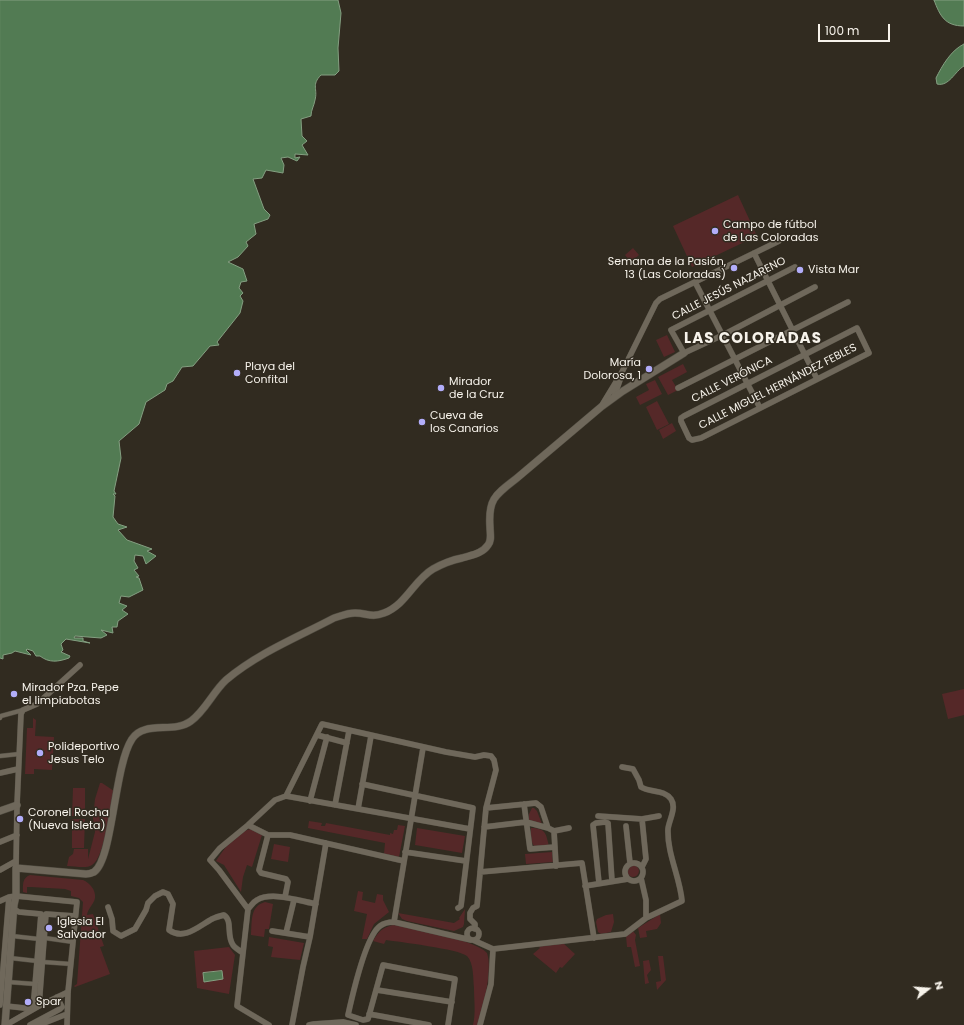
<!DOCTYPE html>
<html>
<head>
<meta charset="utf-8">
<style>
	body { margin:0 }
	#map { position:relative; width:964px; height:1025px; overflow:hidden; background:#312b20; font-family:Poppins,sans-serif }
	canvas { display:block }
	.north { position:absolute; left:908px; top:969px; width:40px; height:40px; -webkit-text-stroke:3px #312b20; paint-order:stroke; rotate:73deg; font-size:11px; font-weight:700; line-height:16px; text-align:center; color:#f7f3eb }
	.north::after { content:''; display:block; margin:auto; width:14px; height:18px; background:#f7f3eb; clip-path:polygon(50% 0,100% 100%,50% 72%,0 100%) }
	.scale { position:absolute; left:818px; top:24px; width:72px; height:18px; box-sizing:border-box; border:2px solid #f7f3eb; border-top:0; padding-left:5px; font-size:12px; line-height:14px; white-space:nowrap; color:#f7f3eb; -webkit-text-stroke:3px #312b20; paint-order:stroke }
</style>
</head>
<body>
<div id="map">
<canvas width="964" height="1025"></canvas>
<div class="north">N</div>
<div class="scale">100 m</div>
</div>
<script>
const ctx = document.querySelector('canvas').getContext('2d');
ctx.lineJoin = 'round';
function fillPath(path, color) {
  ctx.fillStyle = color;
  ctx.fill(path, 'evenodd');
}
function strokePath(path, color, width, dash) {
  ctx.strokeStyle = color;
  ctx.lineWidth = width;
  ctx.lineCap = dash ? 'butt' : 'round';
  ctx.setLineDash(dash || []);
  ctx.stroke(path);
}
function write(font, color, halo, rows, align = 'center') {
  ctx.font = font + ' Poppins,sans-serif';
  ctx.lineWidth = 3;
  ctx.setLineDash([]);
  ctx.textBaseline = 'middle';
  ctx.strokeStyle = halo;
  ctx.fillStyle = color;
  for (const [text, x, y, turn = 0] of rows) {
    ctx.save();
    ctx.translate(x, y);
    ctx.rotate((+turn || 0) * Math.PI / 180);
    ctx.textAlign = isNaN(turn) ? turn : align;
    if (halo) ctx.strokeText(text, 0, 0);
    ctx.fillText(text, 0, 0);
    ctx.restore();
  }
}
fillPath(new Path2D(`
	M738,195L757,236L692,267L673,226Z
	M633,248L639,255L631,262L625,255Z
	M667,335L675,352L664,357L656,340Z
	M683,364L687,372L672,380L678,390L668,395L658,377Z
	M655,380L662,394L640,405L636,397L649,390L646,384Z
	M657,401L669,424L657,430L646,407Z
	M672,423L676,431L663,439L659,430Z
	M964,689V715L948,719L942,694Z
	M33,718L36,720L35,736L54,737L52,770L34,769V774H25L27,728H33Z
	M100,783H102L114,791C111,805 104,859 92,865C86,869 75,866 67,866L69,857L73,854L74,849H88V859L95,832L93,818L95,799Z
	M73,788H85V817L72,816Z
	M532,808H534L537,811L542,824L529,821V814Z
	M72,819H85L84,848H72Z
	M309,821L322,823L321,826H325L326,823L390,835V833L393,834L394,830H397L398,825L405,826L399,857L384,854L385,843L308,828Z
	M417,828L465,836L462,853L415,845Z
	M531,828C546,828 546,834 549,846L535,847C530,842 531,835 531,828Z
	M251,829L262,835L252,867L247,865L243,877L241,892L224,865L216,861C225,848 235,832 251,829Z
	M274,844L290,847L288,862L271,859Z
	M552,852L553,862L526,864L525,854Z
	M627 871a6 6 0 1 1 12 0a6 6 0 1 1-12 0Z
	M30,875L83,880C90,883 96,890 95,898C94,904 88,908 87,915L93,914L104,946L100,947L110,974L75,987L74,986L77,984L83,902L79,898L71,896V891L65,889L31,887H27V893L23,892C23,885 22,878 30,875Z
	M358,891L363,892L362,900L375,903L377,894L383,895V900L389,912L374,924L367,939H362L367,914L354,911Z
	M265,902L273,904L269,929H265L264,937L251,935C252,921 250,906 265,902Z
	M465,909L464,924L463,927L454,931L407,921L402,919L398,913L454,923L460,919L459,918Z
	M613,914L614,922L611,932L601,934L598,932L596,922L597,919L606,915Z
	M660,914L661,923L657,929L646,931L647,937L640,938L638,928Z
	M396,924C415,929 476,940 487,953C493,970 483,1007 478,1025H473C476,1013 474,1000 474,988C473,979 474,963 467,956C459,949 399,942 386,940L384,944L373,941C379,930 384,927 396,924Z
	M633,931L636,935L635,940L640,966L635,967L631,947H627L626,936Z
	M269,937L304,943L300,960L271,957L273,947L268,946Z
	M563,943L575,954L562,968L560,967L556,973L533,954L540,948L538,946Z
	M229,947L235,955L229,994L197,988L194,951Z
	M658,956H663L666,980L657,990L656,982L661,981Z
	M649,960L651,970L647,975L649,983L645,984L643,961Z`), '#552828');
const water = new Path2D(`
	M0,0H338L341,13L338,48L339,71L335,75H321C311,85 318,89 315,100C314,106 311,110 311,116L301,119L302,136L307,141L302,145L308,155L295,154V158L300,157L297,161L288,157L281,158L284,165L283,173L266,170L262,178L253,179L264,209L270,215L268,219L254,224L256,234L246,242L248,246L238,257L228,262L243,269L247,281L241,282L239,288L243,293L240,296L243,301L240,313L217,342L219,345L210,346L193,366L182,367L173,381L167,384L165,390L146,402L139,424L119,441L121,458L114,491L116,494H113L115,496L113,517L118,524L127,527L118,530L127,540L152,549L147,551L156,556L146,564L143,556L135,555L134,561L138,568L134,570L139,576L136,577L139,578L143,590L129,597L121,596L119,603L127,606L122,610L128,614L118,621L117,627H112L113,633L101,630L107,635L101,638L75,636L74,638H83V641L90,643L66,639L61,644L63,650L61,652L70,656L69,658C58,662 49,663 40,656H36L33,651L27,649L26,650L31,655L15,651L12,653L3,655V659L0,658Z
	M934,0H964V26C945,26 940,16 934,0Z
	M964,44V66C955,71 949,87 937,84L936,78C942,66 951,50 964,44Z
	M222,971L223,979L204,982L203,973Z`);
fillPath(water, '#527b53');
strokePath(water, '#849f81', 1);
const pedestrian = new Path2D(`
	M0,718L1,716L23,710
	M0,756L19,754
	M12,936L39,939
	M45,938L73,942
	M10,958L37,961
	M43,962L71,964
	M8,982L35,984`);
const minor = new Path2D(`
	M754,253L817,379
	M795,267L671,330L684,353L723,335L815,287
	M695,282L760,408
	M857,328L869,353L701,438L692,440L689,438L681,421V418L684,416Z
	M678,388L848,302
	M614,397L620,380
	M602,405L622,372L656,303L660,299L779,241
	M317,735L347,743
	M622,767L633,769L639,780L641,787C650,793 664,789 671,799C677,808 669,820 668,829C667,854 680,877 682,901L646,918
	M0,773L18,769
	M362,784L473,808L461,906L458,908
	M286,796L322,724L446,752L475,757L484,755L491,756L494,760L496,770L486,808L477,906L473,908L470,913V919L475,924V929
	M310,801L327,737
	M524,804L530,849L555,847
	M335,805L349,731
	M486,808L536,803L541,807L548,828L554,831L556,866
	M358,809L371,736
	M598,816L642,819L659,816
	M642,819L646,859L642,867
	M248,825L268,835H290L404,861
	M626,826L630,863
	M484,827L526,822L548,828
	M554,831L569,828
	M268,835L259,870L261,873L286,879L288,882L285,897
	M0,842L17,835
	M405,852L466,861
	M625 872a9 9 0 1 1 18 0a9 9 0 1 1-18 0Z
	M16,868L17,805L21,714L23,710L37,704L80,665
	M0,870L16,861
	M480,872L582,863L594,938
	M599,883L593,825L596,823L605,822L608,823L612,881
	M585,886L628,879
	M0,901L9,897L16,896L77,902L68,992L67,1025
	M108,907L112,919L113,931L121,936L135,929L146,910L148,903L155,896L163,892L168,894L173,904L169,930C184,941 199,926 212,919C216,917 220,916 224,915C233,921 226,935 233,945C235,948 240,951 243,953
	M248,909L219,870L210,860L220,848L248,825L275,800L286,796L470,829
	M394,922L423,748
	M467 934a6 6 0 1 1 12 0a6 6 0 1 1-12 0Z
	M272,931L310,937
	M286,933L294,900
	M473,940L493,949L625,934L646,918V900L641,878
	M377,990L452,1002
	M0,1005L9,897
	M6,1006L33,1009L41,914L19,912L14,909
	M39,1006L46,914L75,916
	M369,1014L429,1025
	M6,1025L39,1006L68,992
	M30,1025L60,1009L62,1007L57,997
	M39,1025L67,1014
	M269,1025L237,1006L248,909C251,906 253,902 257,900C272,891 300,901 316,904
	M292,1025L303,967L310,937L326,843
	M309,1025L314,1024L343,1022L356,1025
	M448,1025L455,979L383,965L368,1019L363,1020L348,1015C352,997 366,936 380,926C384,923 388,922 394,922L471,940
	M480,1025L491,984L493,949`);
const tertiary = new Path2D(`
	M0,811L17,805
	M5,1025L14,905L16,896V868L86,874C88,874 92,873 94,872C113,859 114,766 132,739C144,720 174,734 191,721C205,711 213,692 226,680C258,653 298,637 334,618C341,616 347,613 355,613C367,613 371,618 384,613C406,605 414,580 433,569C442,564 452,560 462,558C471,555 482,554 488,545C492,540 490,534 490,527C488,499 495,495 517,478L601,407L623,391L684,353`);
strokePath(pedestrian, '#4e4a3f', 5);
strokePath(minor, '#4e4a3f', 6);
strokePath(tertiary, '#4e4a3f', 8);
strokePath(pedestrian, '#6f685b', 4);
strokePath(minor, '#6f685b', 5.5);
strokePath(tertiary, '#6f685b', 7);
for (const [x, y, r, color] of [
	[715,231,4,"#b2adf9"],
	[734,268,4,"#b2adf9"],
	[800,270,4,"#b2adf9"],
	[649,369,4,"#b2adf9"],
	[237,373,4,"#b2adf9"],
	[441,388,4,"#b2adf9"],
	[422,422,4,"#b2adf9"],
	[14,694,4,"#b2adf9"],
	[40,753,4,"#b2adf9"],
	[20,819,4,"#b2adf9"],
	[49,928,4,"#b2adf9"],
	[28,1002,4,"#b2adf9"]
]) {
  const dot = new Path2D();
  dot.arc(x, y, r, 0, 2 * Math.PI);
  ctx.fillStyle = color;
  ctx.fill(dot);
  strokePath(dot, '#312b20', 1.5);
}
write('11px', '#f7f3eb', '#312b20', [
	["Campo de fútbol",723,225],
	["de Las Coloradas",723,238],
	["Semana de la Pasión,",726,262,"right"],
	["13 (Las Coloradas)",726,275,"right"],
	["Vista Mar",808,270],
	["María",641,363,"right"],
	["Dolorosa, 1",641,376,"right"],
	["Playa del",245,367],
	["Confital",245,380],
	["Mirador",449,382],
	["de la Cruz",449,395],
	["Cueva de",430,416],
	["los Canarios",430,429],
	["Mirador Pza. Pepe",22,688],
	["el limpiabotas",22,701],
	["Polideportivo",48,747],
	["Jesus Telo",48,760],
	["Coronel Rocha",28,813],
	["(Nueva Isleta)",28,826],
	["Iglesia El",57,922],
	["Salvador",57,935],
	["Spar",36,1002]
], 'left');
write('11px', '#f7f3eb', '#312b20', [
	["CALLE JESÚS NAZARENO",729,289,-27],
	["CALLE VERÓNICA",732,380,-27],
	["CALLE MIGUEL HERNÁNDEZ FEBLES",778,387,-27]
]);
ctx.letterSpacing = '1px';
write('bold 15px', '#f7f3eb', '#312b20', [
	["LAS COLORADAS",753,339]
]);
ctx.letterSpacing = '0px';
</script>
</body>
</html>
